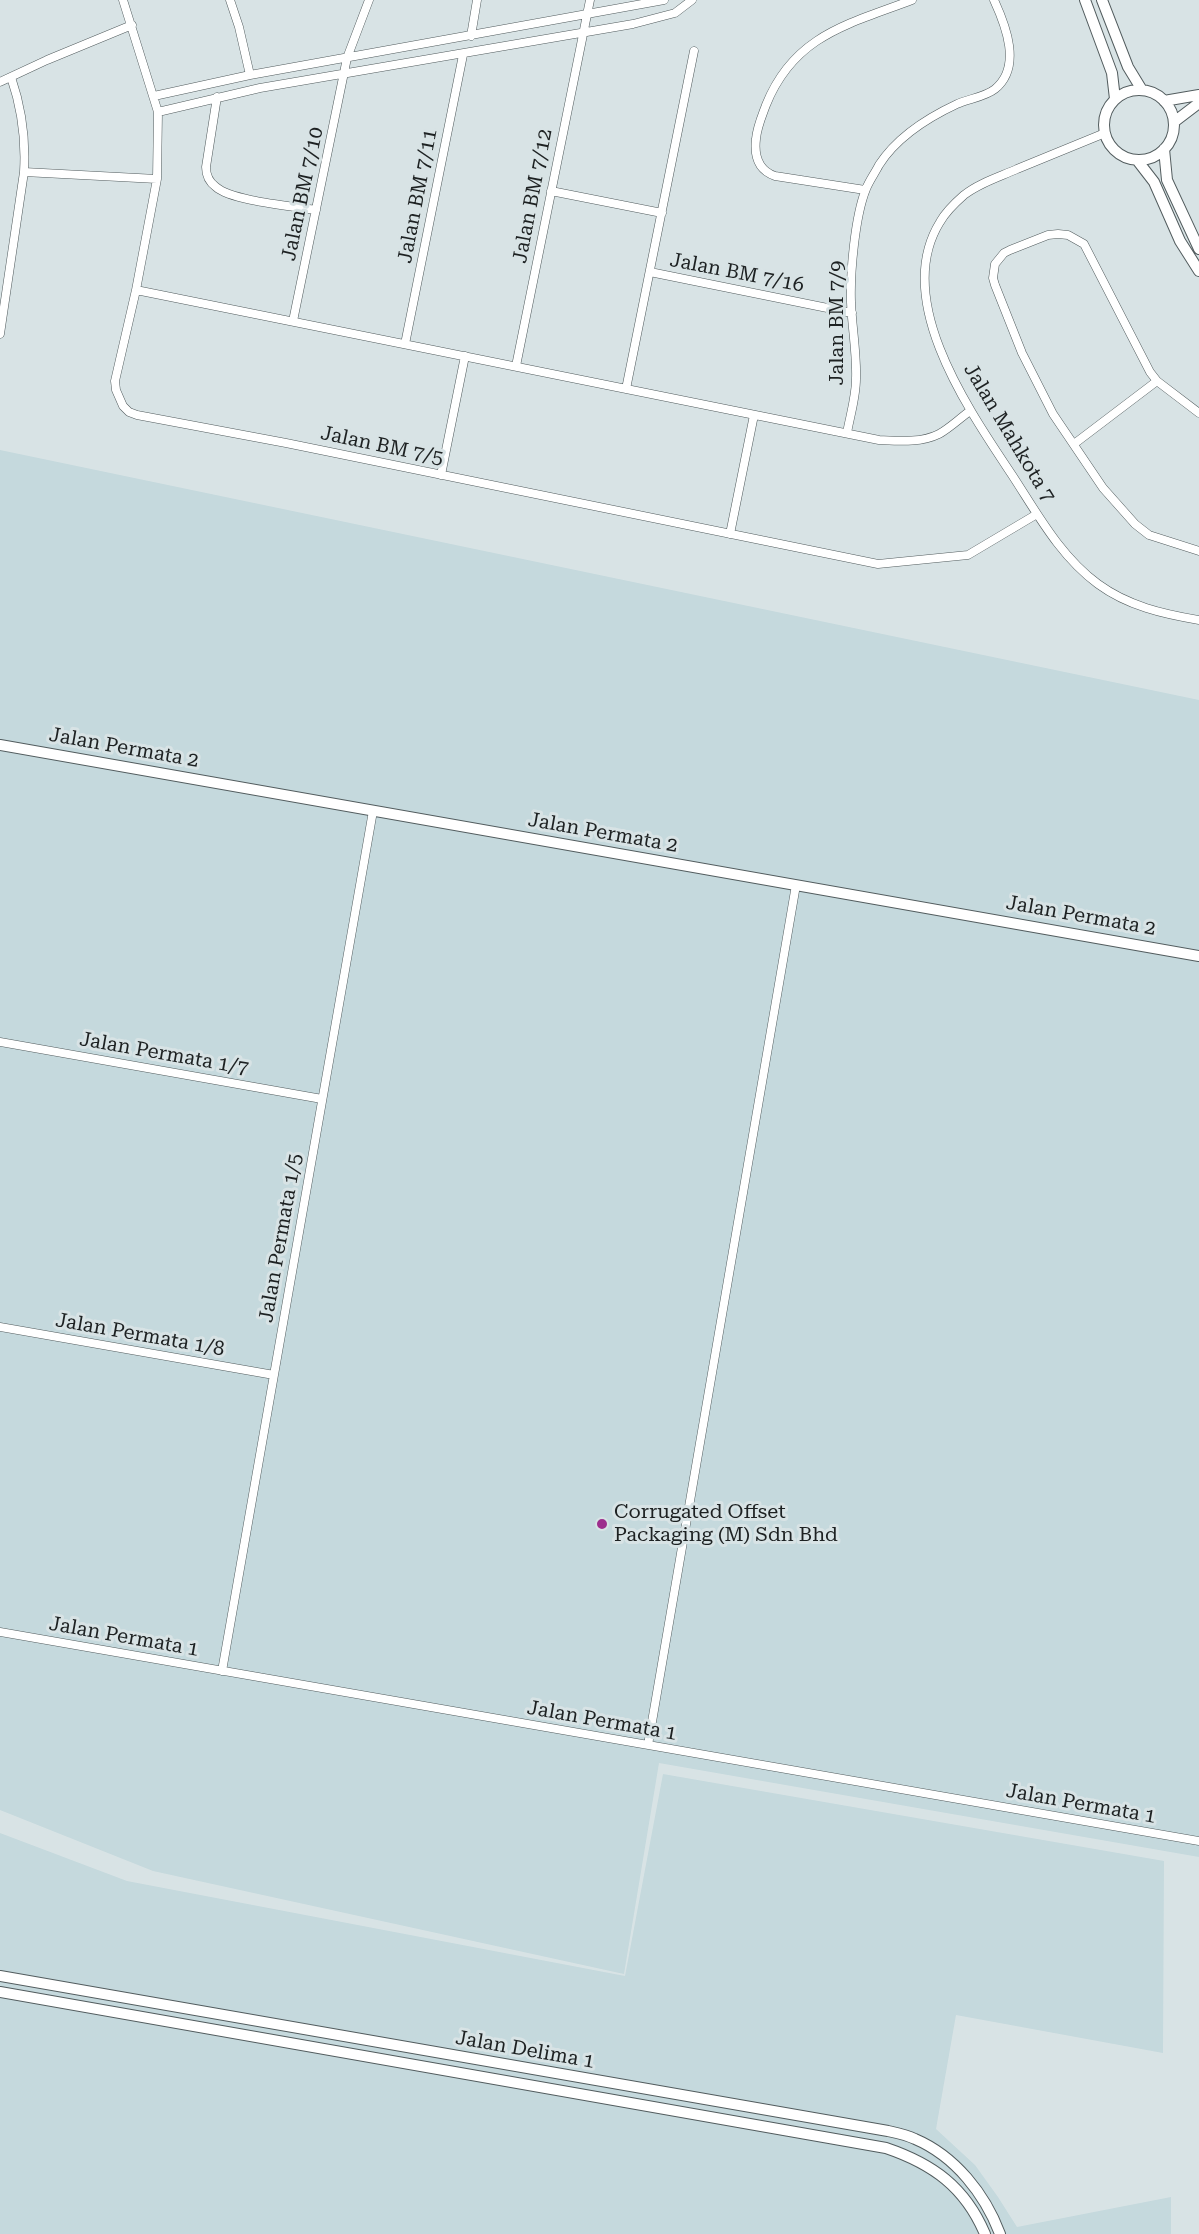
<!DOCTYPE html>
<html>
<head>
<meta charset="utf-8">
<style>
	body { margin:0 }
	canvas { display:block; background:#d8e3e5 }
</style>
</head>
<body>
<canvas width="1199" height="2234"></canvas>
<script>
const ctx = document.querySelector('canvas').getContext('2d');
ctx.lineJoin = 'round';
function fillPath(path, color) {
  ctx.fillStyle = color;
  ctx.fill(path, 'evenodd');
}
function strokePath(path, color, width, dash) {
  ctx.strokeStyle = color;
  ctx.lineWidth = width;
  ctx.lineCap = dash ? 'butt' : 'round';
  ctx.setLineDash(dash || []);
  ctx.stroke(path);
}
function write(font, color, halo, rows, align = 'center') {
  ctx.font = font + ' "Roboto Serif",serif';
  ctx.lineWidth = 6;
  ctx.setLineDash([]);
  ctx.textBaseline = 'middle';
  ctx.strokeStyle = halo;
  ctx.fillStyle = color;
  for (const [text, x, y, turn = 0] of rows) {
    ctx.save();
    ctx.translate(x, y);
    ctx.rotate((+turn || 0) * Math.PI / 180);
    ctx.textAlign = isNaN(turn) ? turn : align;
    if (halo) ctx.strokeText(text, 0, 0);
    ctx.fillText(text, 0, 0);
    ctx.restore();
  }
}
fillPath(new Path2D(`
	M0,450L1199,700V1857L659,1763L624,1974L153,1871L0,1810Z
	M663,1774L1164,1861L1163,2053L956,2015L936,2129L975,2165L998,2197L1017,2227L1171,2197V2234H0V1833L127,1881L625,1976Z`), '#c5d9dd');
const street = new Path2D(`
	M123,0L158,112L157,179L136,290L115,381L116,390L123,406L129,412L137,415L286,443L878,564L968,555L1037,514
	M230,0L239,27L250,75
	M471,36L477,0
	M0,82L47,60L132,25
	M154,96L250,75L664,0
	M217,97L206,167C206,175 209,182 216,187C232,201 293,206 316,210
	M158,112L260,88L633,24L675,13L692,0
	M1105,133C1076,145 1046,157 1017,169C999,177 979,183 964,195C956,202 945,213 940,222C891,301 971,413 1014,478C1038,515 1061,557 1098,584C1128,606 1163,614 1199,620
	M24,172L157,179
	M865,190L775,176C758,170 754,156 756,139C757,127 762,116 766,105C794,35 849,24 912,0
	M551,191L662,213
	M650,272L852,313
	M136,290L879,440C899,441 921,443 939,434C950,428 960,418 970,411
	M293,321L347,58L369,0
	M0,334L24,172C26,139 22,109 11,77
	M405,344L463,55
	M516,366L590,0
	M626,389L694,51
	M1199,413L1157,381L1150,372L1084,244L1068,235L1058,234L1048,235L1010,250L1004,253L995,264L993,278L995,285L1022,353L1053,414L1103,488L1135,524L1149,535L1199,551
	M847,433C850,416 856,397 856,379C857,354 852,328 851,302C850,273 855,216 866,189C869,181 875,173 879,165C897,137 927,118 957,104C968,99 985,97 995,89C1022,67 1006,26 994,0
	M1074,444L1157,381
	M441,475L465,356
	M730,534L754,415
	M0,1042L322,1099
	M0,1327L274,1375
	M0,1632L1199,1841
	M222,1671L373,811
	M648,1745L796,885`);
const secondary = new Path2D(`
	M1085,0L1112,73L1115,99
	M1102,0L1128,67L1142,90
	M1104 125a35 35 0 1 1 70 0a35 35 0 1 1-70 0Z
	M1164,101L1199,95
	M1174,122L1199,103
	M1164,149L1167,180L1199,249
	M1137,160L1154,182L1180,241L1199,271
	M0,745L1199,956
	M0,1976L888,2131C897,2133 907,2135 915,2139C955,2156 985,2194 1000,2234
	M0,1992L886,2148C933,2164 965,2187 985,2234`);
strokePath(street, '#525c5e', 9);
strokePath(secondary, '#525c5e', 12);
strokePath(street, '#fff', 8);
strokePath(secondary, '#fff', 10);
for (const [x, y, r, color] of [
	[602,1524,6,"#9d2e8d"]
]) {
  const dot = new Path2D();
  dot.arc(x, y, r, 0, 2 * Math.PI);
  ctx.fillStyle = color;
  ctx.fill(dot);
  strokePath(dot, '#d8e3e5', 2);
}
write('20px', '#1d2122', '#d8e3e5', [
	["Jalan BM 7/10",303,194,-78],
	["Jalan BM 7/11",418,196,-79],
	["Jalan BM 7/12",533,196,-79],
	["Jalan BM 7/16",737,273,11],
	["Jalan BM 7/9",837,323,-90],
	["Jalan Mahkota 7",1009,433,59],
	["Jalan BM 7/5",382,446,12],
	["Jalan Permata 2",124,748,10],
	["Jalan Permata 2",603,833,10],
	["Jalan Permata 2",1081,916,10],
	["Jalan Permata 1/7",164,1054,10],
	["Jalan Permata 1/5",281,1238,-80],
	["Jalan Permata 1/8",140,1335,10],
	["Jalan Permata 1",124,1637,10],
	["Jalan Permata 1",602,1721,10],
	["Jalan Permata 1",1081,1804,10],
	["Jalan Delima 1",525,2050,10]
]);
write('20px', '#1d2122', '#d8e3e5', [
	["Corrugated Offset",614,1512],
	["Packaging (M) Sdn Bhd",614,1535]
], 'left');
</script>
</body>
</html>
